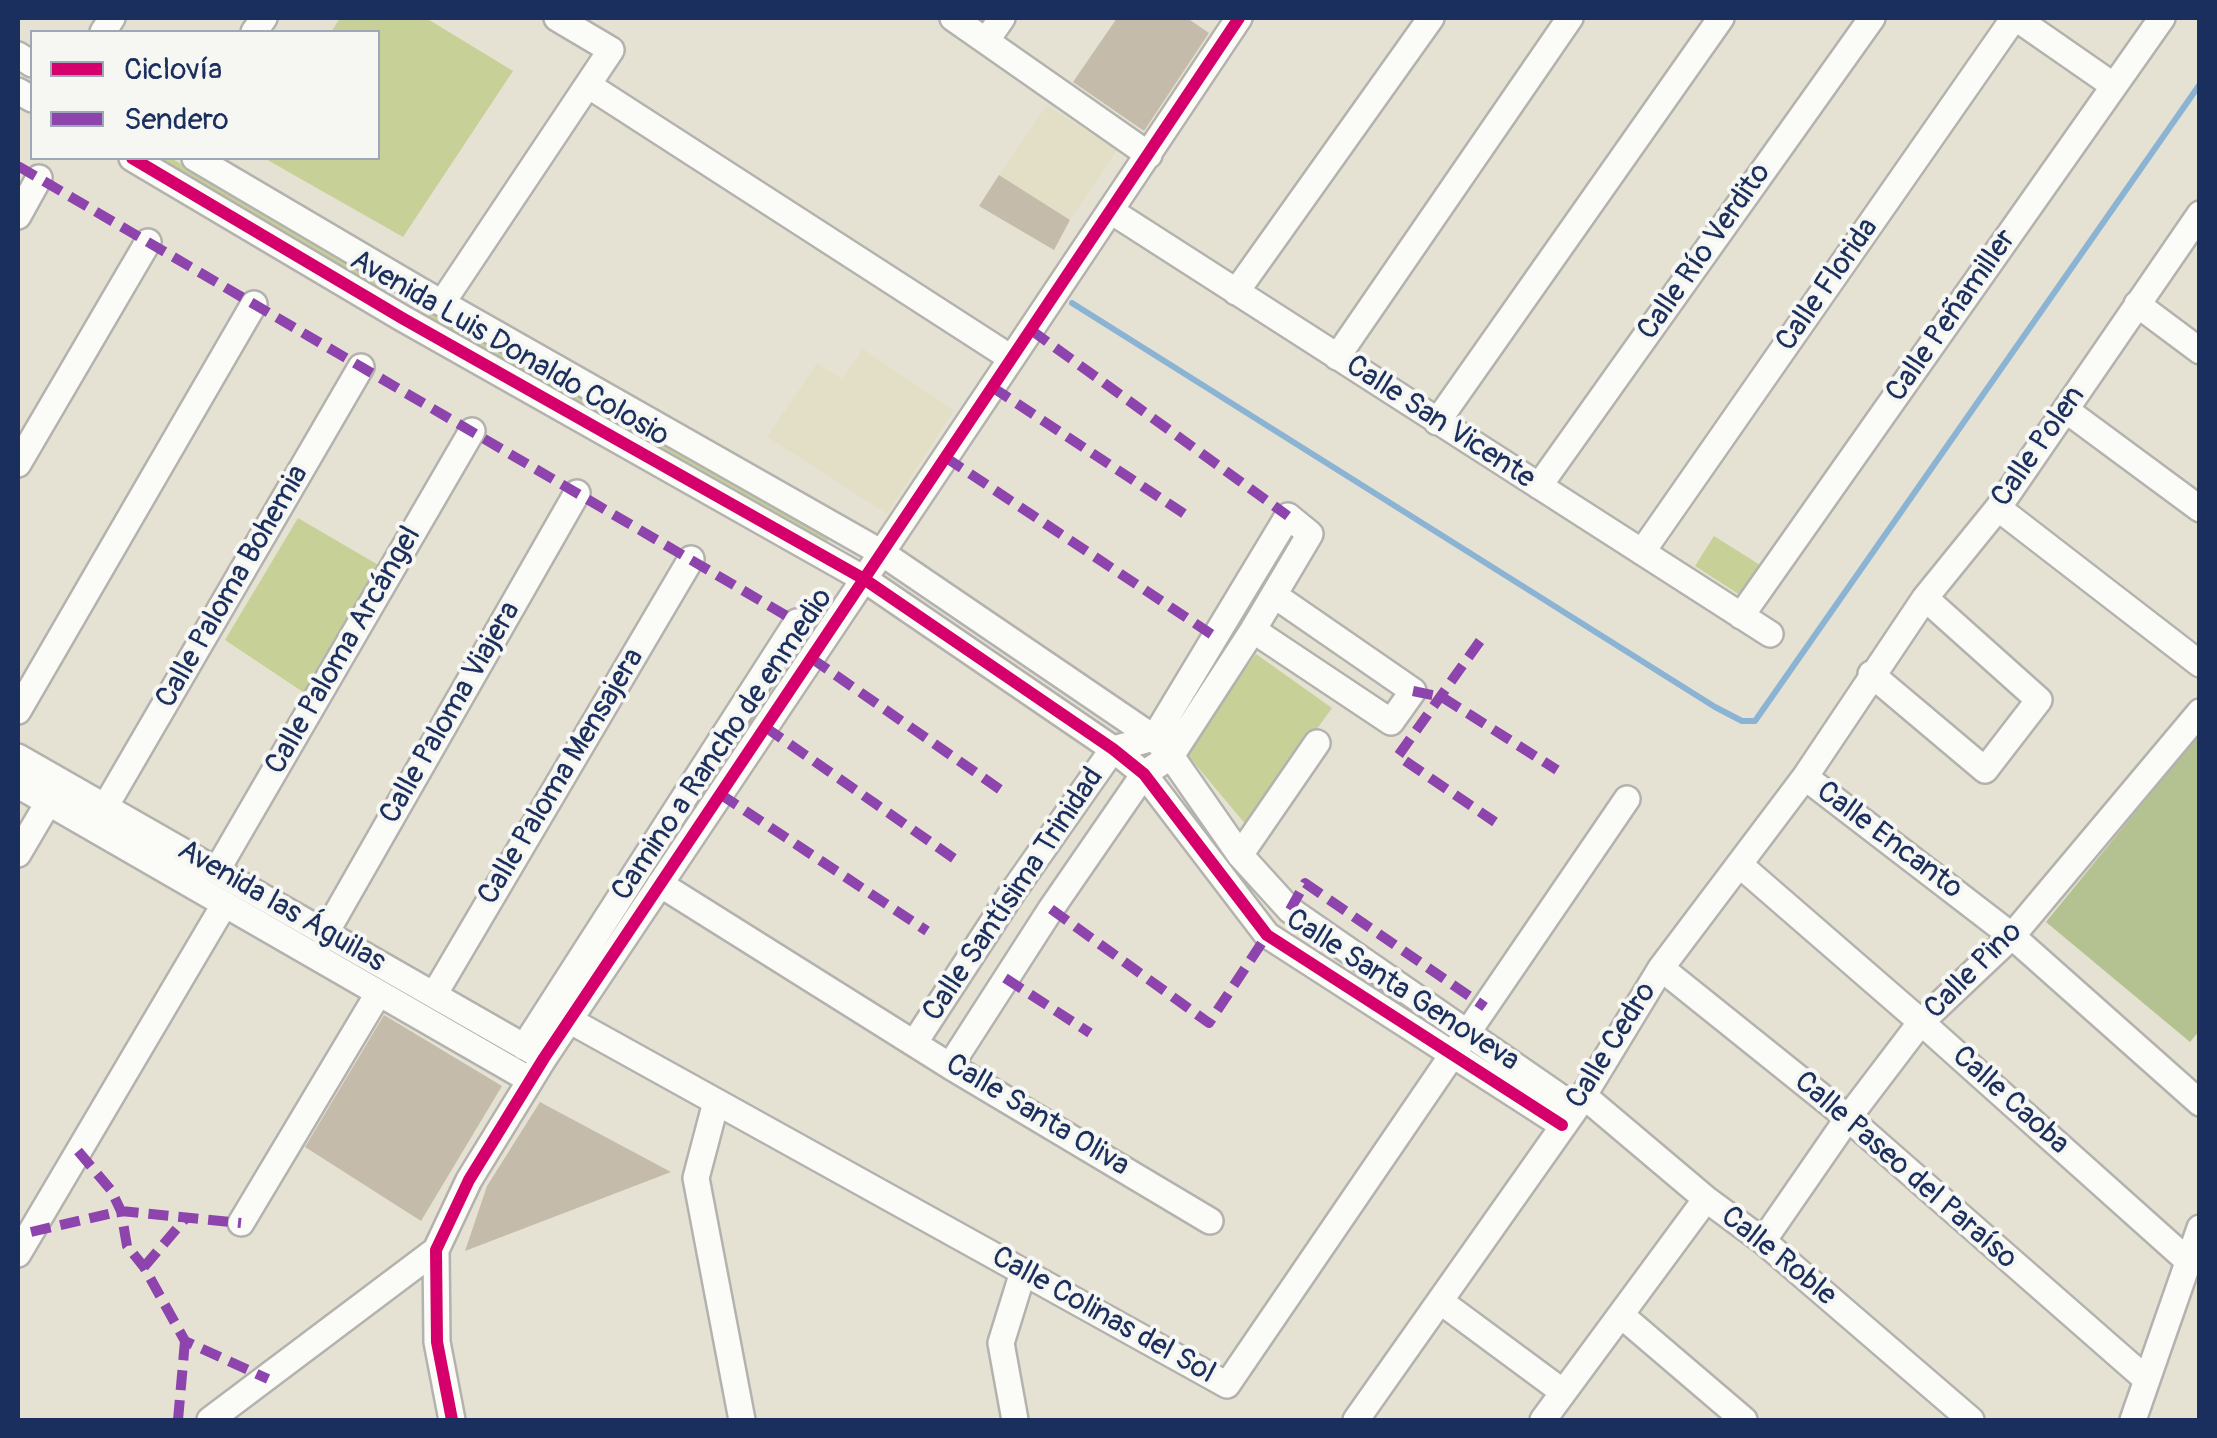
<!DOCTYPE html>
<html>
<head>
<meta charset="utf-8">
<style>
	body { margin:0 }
	#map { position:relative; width:2217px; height:1438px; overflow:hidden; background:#e6e2d3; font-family:Pangolin,sans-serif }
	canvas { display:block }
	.frame { position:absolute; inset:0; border:20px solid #1b2f5e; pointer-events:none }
	.legend { position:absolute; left:30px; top:30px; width:350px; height:130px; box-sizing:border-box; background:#f6f6f2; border:2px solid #9ea6b7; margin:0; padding:12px 18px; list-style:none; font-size:30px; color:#1b2f5e }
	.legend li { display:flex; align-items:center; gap:20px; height:50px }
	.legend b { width:50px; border:2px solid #9ea6b7 }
</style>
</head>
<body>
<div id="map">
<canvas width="2217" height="1438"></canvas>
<div class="frame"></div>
<ul class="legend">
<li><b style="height:12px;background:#d6006c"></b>Ciclovía</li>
<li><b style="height:12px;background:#8e44ad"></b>Sendero</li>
</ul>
</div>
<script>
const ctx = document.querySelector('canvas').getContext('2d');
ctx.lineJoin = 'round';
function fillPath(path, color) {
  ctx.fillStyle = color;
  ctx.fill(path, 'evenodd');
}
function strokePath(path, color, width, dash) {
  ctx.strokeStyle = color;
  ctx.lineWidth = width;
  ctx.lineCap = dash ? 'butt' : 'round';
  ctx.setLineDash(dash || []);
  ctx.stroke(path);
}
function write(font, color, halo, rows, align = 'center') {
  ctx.font = font + ' Pangolin,sans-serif';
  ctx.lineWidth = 8;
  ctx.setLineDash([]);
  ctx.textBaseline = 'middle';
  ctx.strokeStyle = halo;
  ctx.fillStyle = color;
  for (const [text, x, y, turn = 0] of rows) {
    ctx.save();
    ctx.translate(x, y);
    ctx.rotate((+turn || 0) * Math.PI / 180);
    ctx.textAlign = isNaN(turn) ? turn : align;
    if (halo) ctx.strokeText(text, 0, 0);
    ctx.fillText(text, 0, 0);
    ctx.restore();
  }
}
fillPath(new Path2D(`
	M1047,105L1117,150L1070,220L999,175Z
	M863,349L954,410L887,514L767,437L817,363L842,379Z`), '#e3dfc6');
fillPath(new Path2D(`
	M340,18H426L513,71L403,237L264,158H378V32H331Z
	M150,158H171L386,283L380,292Z
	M432,309L829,539L823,548L427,319Z
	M298,518L380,566L306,694L225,640Z
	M1714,536L1760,565L1740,595L1695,566Z
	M1256,654L1332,708L1247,826L1185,752Z`), '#c7d096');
fillPath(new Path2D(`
	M2199,734L2200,1030L2190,1042L2046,922Z`), '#b3c290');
strokePath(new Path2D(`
	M1072,303L1715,707L1742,721H1755L2200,84`), '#8bb3d4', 6);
fillPath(new Path2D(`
	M1117,18H1187L1209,33L1144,131L1073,82Z
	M999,175L1070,220L1054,250L979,206Z
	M384,1015L502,1086L421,1221L305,1147Z
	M540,1102L671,1172L465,1251L487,1186Z`), '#c4bbaa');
const minor = new Path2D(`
	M953,18L1149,155
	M2016,18L2114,86
	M103,32L112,18
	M254,32L264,18
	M986,41L1002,18
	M18,55L32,64
	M588,85L1011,358
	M18,91L32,99
	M132,158L402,318L864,579L1113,749L1144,774L1267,935L1562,1125
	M195,158L419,290L882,553L1154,738L1171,756L1240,855L1290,910L1576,1108
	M1111,211L1770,634
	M18,216L39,178
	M1236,292L1431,18
	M442,303L611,50L557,18
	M2137,304L2200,351
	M1337,357L1570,18
	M2066,410L2200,509
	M1437,422L1721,18
	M18,464L148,242
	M1539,486L1872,18
	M1998,508L2200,664
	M1642,552L2014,18
	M1741,616L2162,18
	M1253,630L1391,722L1413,691L1274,595
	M1871,674L1985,770L2039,700L1925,598
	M18,711L254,304
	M18,757L544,1058
	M1805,777L2012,936L2200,1103
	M18,785L530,1080
	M105,807L361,367
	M18,854L48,803
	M1240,855L1317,743
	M1740,865L1921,1022L2187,1260
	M217,870L472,431
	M660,884L950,1066L1210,1221
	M325,934L577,493
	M1661,968L1848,1118L2146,1379
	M434,995L691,559
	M569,1020L1227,1385L1627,799
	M915,1042L1012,893L1113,749L1154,738L1288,516L1310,534L1253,630L1171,756L1144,774L1051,909L950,1066
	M524,1047L797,622
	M1584,1096L1706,1199L1763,1241L1971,1420
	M716,1102L696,1178L742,1420
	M241,1223L378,994
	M1763,1241L1848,1118L1921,1022L2012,936L2200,712
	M18,1254L224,905
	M1440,1301L1563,1392
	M1621,1315L1744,1420
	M210,1420L436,1250
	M452,1420L437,1342L436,1250L469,1180L544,1058L1239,18
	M1015,1420L1001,1343L1023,1272
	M1356,1420L1576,1108L1661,968L1805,777L1925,598L1998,508L2200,214
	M1543,1420L1706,1199
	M2133,1420L2200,1228`);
strokePath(minor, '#b3b2ae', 30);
strokePath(minor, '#fbfbf8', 25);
strokePath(new Path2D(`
	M18,166L797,622
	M1031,330L1288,516
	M992,387L1192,519
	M945,457L1214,636
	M1480,641L1398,756L1495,822
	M811,658L1008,795
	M1413,691L1442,697L1557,770
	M765,727L962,864
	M720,794L927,931
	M1051,909L1209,1023L1267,935
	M1290,910L1305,883L1485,1007
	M1005,978L1090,1033
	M78,1151L111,1190L121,1211L127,1246L144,1267L185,1341L268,1379
	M31,1232L121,1211L241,1223
	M144,1267L185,1219
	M178,1420L185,1341`), '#8e44ad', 10, [20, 10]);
strokePath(new Path2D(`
	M132,158L402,318L864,579L1113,749L1144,774L1267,935L1562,1125
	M452,1420L437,1342L436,1250L469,1180L544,1058L1239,18`), '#d6006c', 12);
write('30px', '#1b2f5e', '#f6f6f2', [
	["Calle Río Verdito",1705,252,-55],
	["Calle Florida",1828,285,-55],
	["Calle Peñamiller",1952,316,-55],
	["Avenida Luis Donaldo Colosio",509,349,30],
	["Calle San Vicente",1440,423,33],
	["Calle Polen",2039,447,-55],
	["Calle Paloma Bohemia",233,587,-60],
	["Calle Paloma Arcángel",344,651,-60],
	["Calle Paloma Viajera",451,713,-60],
	["Camino a Rancho de enmedio",723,745,-56],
	["Calle Paloma Mensajera",562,777,-59],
	["Calle Encanto",1889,841,37],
	["Calle Santísima Trinidad",1014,895,-56],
	["Avenida las Águilas",281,907,30],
	["Calle Pino",1974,971,-45],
	["Calle Santa Genoveva",1402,991,33],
	["Calle Cedro",1612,1046,-58],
	["Calle Caoba",2010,1101,42],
	["Calle Santa Oliva",1037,1116,31],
	["Calle Paseo del Paraíso",1905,1171,41],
	["Calle Roble",1778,1257,39],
	["Calle Colinas del Sol",1103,1316,29]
]);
</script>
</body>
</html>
